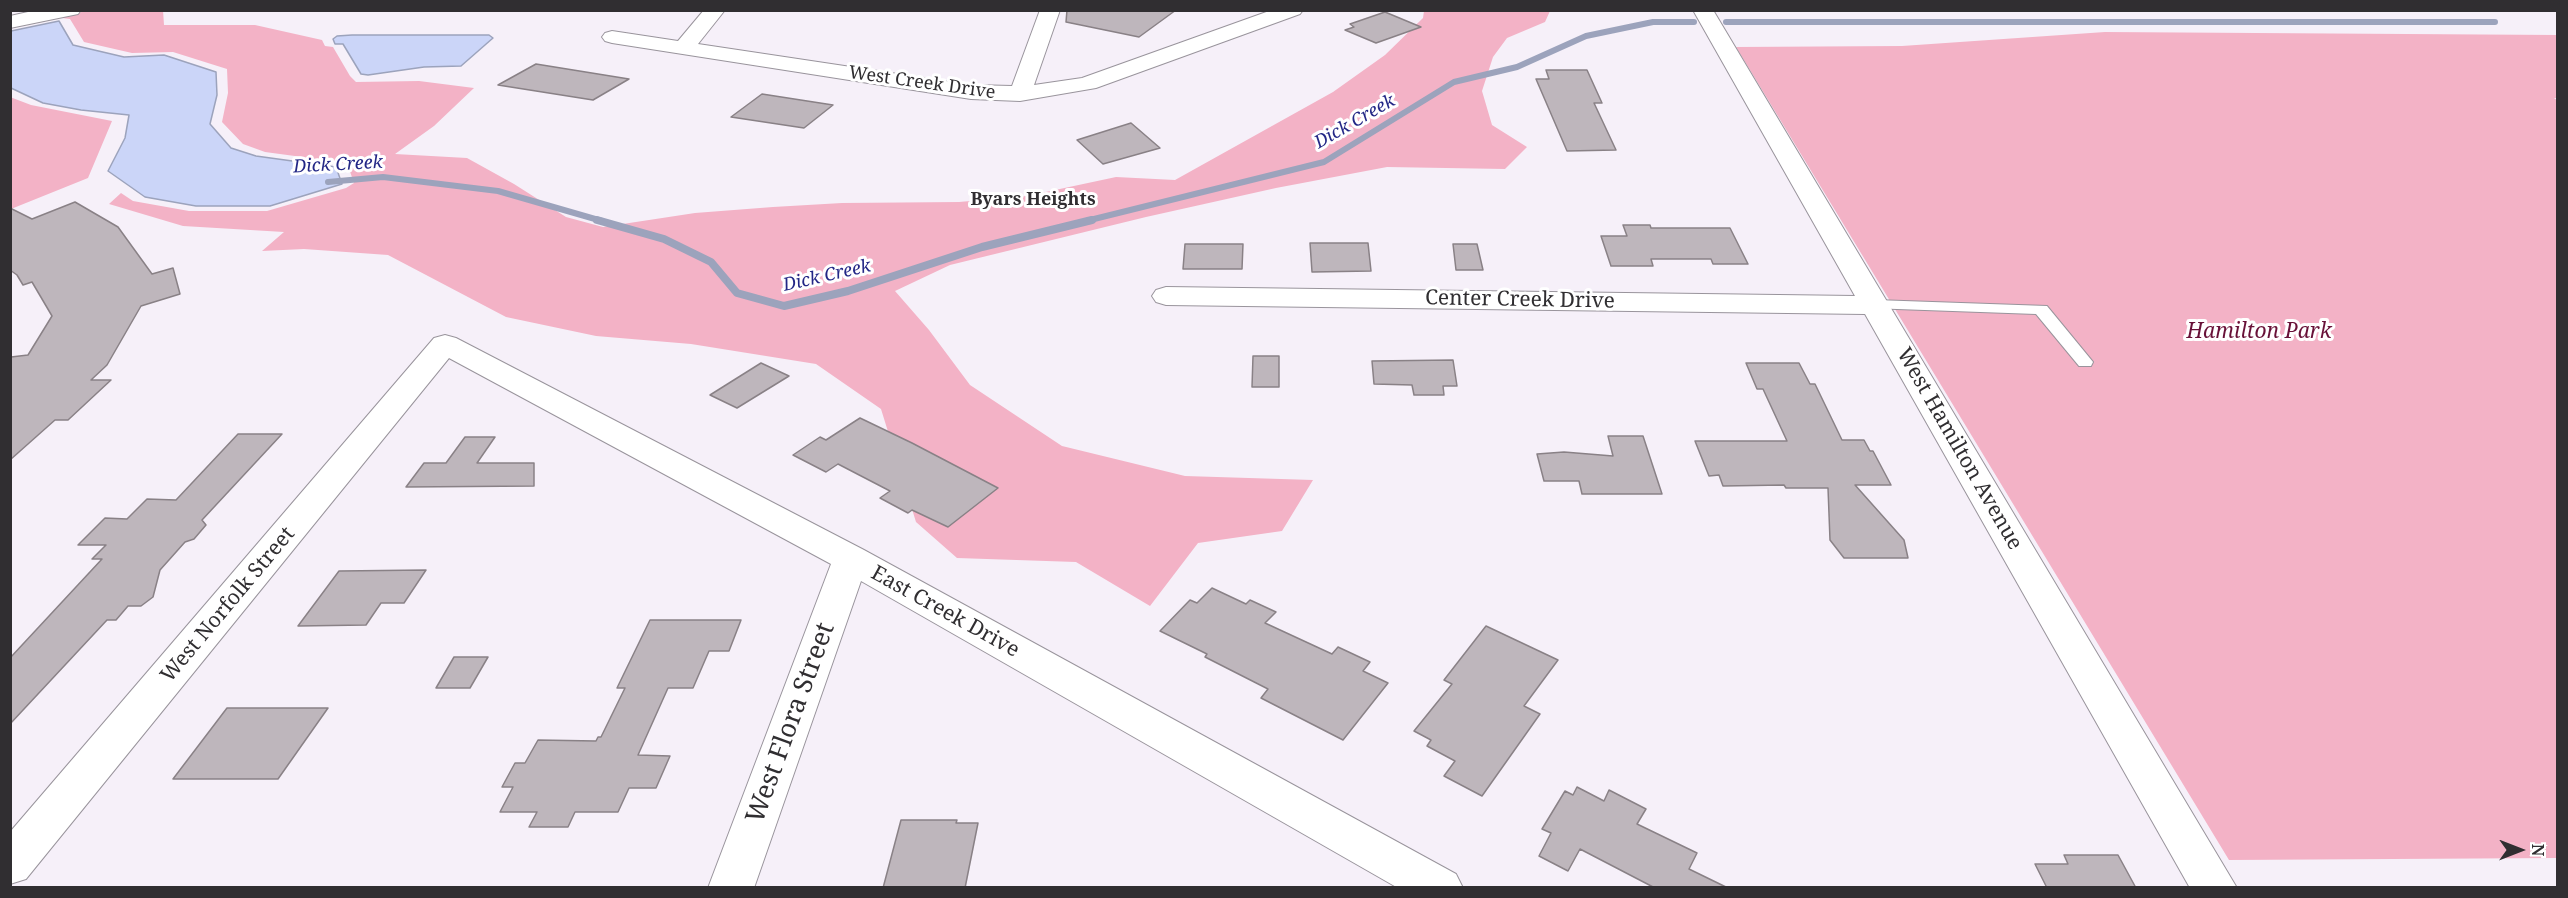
<!DOCTYPE html>
<html>
<head>
<meta charset="utf-8">
<style>
	body { margin:0 }
	#map { position:relative; width:2568px; height:898px; overflow:hidden; background:#f6f0f9; font-family:"Noto Serif",serif }
	canvas { display:block }
	.frame { position:absolute; inset:0; border:12px solid #302e31; pointer-events:none }
	.north { position:absolute; left:2490px; top:820px; width:60px; height:60px; -webkit-text-stroke:4px #fff; paint-order:stroke; rotate:90deg; font-size:16px; font-weight:700; line-height:24px; text-align:center; color:#302e31 }
	.north::after { content:''; display:block; margin:auto; width:21px; height:27px; background:#302e31; clip-path:polygon(50% 0,100% 100%,50% 72%,0 100%) }
</style>
</head>
<body>
<div id="map">
<canvas width="2568" height="898"></canvas>
<div class="frame"></div>
<div class="north">N</div>
</div>
<script>
const ctx = document.querySelector('canvas').getContext('2d');
ctx.lineJoin = 'round';
function fillPath(path, color) {
  ctx.fillStyle = color;
  ctx.fill(path, 'evenodd');
}
function strokePath(path, color, width, dash) {
  ctx.strokeStyle = color;
  ctx.lineWidth = width;
  ctx.lineCap = dash ? 'butt' : 'round';
  ctx.setLineDash(dash || []);
  ctx.stroke(path);
}
function write(font, color, halo, rows, align = 'center') {
  ctx.font = font + ' "Noto Serif",serif';
  ctx.lineWidth = 6;
  ctx.setLineDash([]);
  ctx.textBaseline = 'middle';
  ctx.strokeStyle = halo;
  ctx.fillStyle = color;
  for (const [text, x, y, turn = 0] of rows) {
    ctx.save();
    ctx.translate(x, y);
    ctx.rotate((+turn || 0) * Math.PI / 180);
    ctx.textAlign = isNaN(turn) ? turn : align;
    if (halo) ctx.strokeText(text, 0, 0);
    ctx.fillText(text, 0, 0);
    ctx.restore();
  }
}
fillPath(new Path2D(`
	M163,10L164,25H255L322,40L325,46L333,47L350,76L356,82L419,81L474,88L434,126L395,154L467,158L514,184L566,217L603,227L695,213L773,207L842,203L959,202L1027,196L1116,177L1175,180L1333,92L1385,55L1423,18L1424,11H1550L1545,22L1507,38L1493,57L1482,91L1492,125L1527,147L1505,169L1387,167L1276,188L1146,217L950,265L895,291L929,330L970,385L1062,446L1185,476L1313,480L1282,531L1198,543L1150,606L1076,562L957,558L916,522L881,409L816,364L691,344L596,336L506,317L388,255L304,249L262,251L284,232L183,226L109,204L121,193L133,201L189,211H267L346,188L354,183L347,163L265,152L243,144L222,122L228,93L227,69L173,52L132,53L84,42L70,19L55,17L87,11Z
	M2105,32L2557,35V98H2554L2558,101L2557,858L2229,860L1736,47L1902,46Z
	M10,97L31,105L112,121L88,178L11,209Z`), '#f3b2c6');
const water = new Path2D(`
	M59,21L73,45L124,57L164,55L216,72L217,95L210,124L231,148L256,156L336,167L342,184L270,206H196L145,197L108,171L125,138L129,115L81,110L43,103L11,88V31Z
	M352,35H489L493,38L461,66L424,67L368,75L361,74L343,44H335L333,39L337,36Z`);
fillPath(water, '#cbd5f8');
strokePath(water, '#9ca3bc', 1.5);
strokePath(new Path2D(`
	M1726,22H2495
	M328,182L383,177L498,191L602,221
	M1086,221L1324,162L1454,82L1517,67L1586,36L1653,22H1694`), '#9ca3bc', 6);
strokePath(new Path2D(`
	M597,220L664,239L711,262L737,293L784,306L848,291L982,247L1092,220`), '#9ca3bc', 8);
const building = new Path2D(`
	M1067,10H1176L1139,37L1066,22Z
	M1385,12L1421,27L1376,43L1345,30L1354,27L1350,24Z
	M536,64L629,79L593,100L498,85Z
	M1546,70H1587L1602,103H1594L1616,150L1567,151L1536,79H1549Z
	M762,94L833,105L804,128L731,117Z
	M1131,123L1160,148L1103,164L1077,140Z
	M75,202L118,227L152,274L173,268L180,294L141,306L107,365L91,380H111L68,420H55L10,460L11,357L28,355L52,316L32,282L23,285L17,275L10,270V208L32,219Z
	M1623,225H1650L1651,228H1730L1748,264H1713L1711,259H1651L1653,266H1611L1601,236H1627Z
	M1310,243H1368L1371,271L1312,272Z
	M1185,244H1243L1242,269H1183Z
	M1453,244H1477L1483,270H1456Z
	M1253,356H1279V387H1252Z
	M1453,360L1457,386H1443L1444,395H1414L1412,385L1374,384L1372,361Z
	M761,363L789,376L737,408L710,395Z
	M1746,363H1799L1810,384H1815L1842,440H1864L1870,451H1873L1891,485H1855L1904,540L1908,558H1844L1830,540L1828,488H1786L1784,485L1723,486L1719,475L1709,476L1695,441H1787L1763,389H1757Z
	M860,418L912,443L998,488L948,527L912,510L908,513L880,498L890,491L838,464L826,472L793,455L820,437L826,440Z
	M238,434H282L202,520L206,525L194,539L185,542L160,570L153,597L141,606H128L116,620H107L10,724V658L102,559H92L106,545H78L105,518L127,519L147,499L176,500Z
	M1608,436H1643L1662,494H1582L1579,481H1544L1537,454L1564,452L1613,456Z
	M465,437H495L477,463H534V486L406,487L424,463H446Z
	M426,570L404,603H381L366,625L298,626L339,571Z
	M1212,588L1246,604L1250,600L1276,612L1265,623L1332,654L1338,647L1370,662L1363,671L1388,683L1343,740L1261,698L1268,689L1205,657L1207,654L1160,631L1190,600L1197,603Z
	M650,620H741L729,651H709L693,688H668L638,755L670,756L656,788H629L618,812H575L568,827H529L537,812H500L513,787H502L515,763H525L538,740L596,741L598,737H601L625,688H617Z
	M1486,626L1558,660L1524,706L1540,714L1482,796L1444,776L1455,761L1427,746L1431,740L1414,731L1452,684L1444,680Z
	M454,657H488L470,688H436Z
	M227,708H328L278,779H173Z
	M1577,787L1604,801L1609,790L1646,809L1637,824L1697,853L1689,869L1728,888H1655L1580,849L1568,871L1539,856L1551,833L1542,829L1565,791L1573,795Z
	M901,820H957L956,823H978L965,888H883Z
	M2064,855H2118L2136,888H2047L2035,864H2068Z`);
fillPath(building, '#beb6bc');
strokePath(building, '#898186', 1.5);
const service = new Path2D(`
	M1875,300L2047,306L2093,362L2091,366H2079L2036,314L1869,308L1867,305L1869,302Z`);
const minor = new Path2D(`
	M37,10H81L78,14L10,28V16Z
	M704,10H725L698,44L971,85L1012,86L1040,10H1060L1034,85L1082,78L1272,10H1303L1300,14L1096,88L1020,101L971,99L612,43L605,41L602,37L605,33L612,31L678,41Z
	M1693,10H1713L2237,888H2190L1865,314L1166,305L1156,302L1152,296L1156,290L1166,287L1855,296Z
	M445,335L456,338L864,550L1456,874L1463,888H1398L861,581L754,888H708L831,564L449,358L26,879L10,884V832L434,338Z`);
strokePath(service, '#99949c', 2);
strokePath(minor, '#99949c', 2);
fillPath(service, '#fff');
fillPath(minor, '#fff');
write('18px', '#302e31', '#fff', [
	["West Creek Drive",922,83,8]
]);
write('italic 18px', '#232786', '#fff', [
	["Dick Creek",1355,122,-30],
	["Dick Creek",338,165,-3],
	["Dick Creek",827,276,-13]
]);
write('bold 18px', '#302e31', '#fff', [
	["Byars Heights",1033,200]
]);
write('21px', '#302e31', '#fff', [
	["Center Creek Drive",1520,300,1],
	["West Hamilton Avenue",1959,449,60],
	["West Norfolk Street",228,605,-50],
	["East Creek Drive",945,612,29]
]);
write('italic 21px', '#681138', '#fff', [
	["Hamilton Park",2259,332]
]);
write('26px', '#302e31', '#fff', [
	["West Flora Street",791,723,-70]
]);
</script>
</body>
</html>
